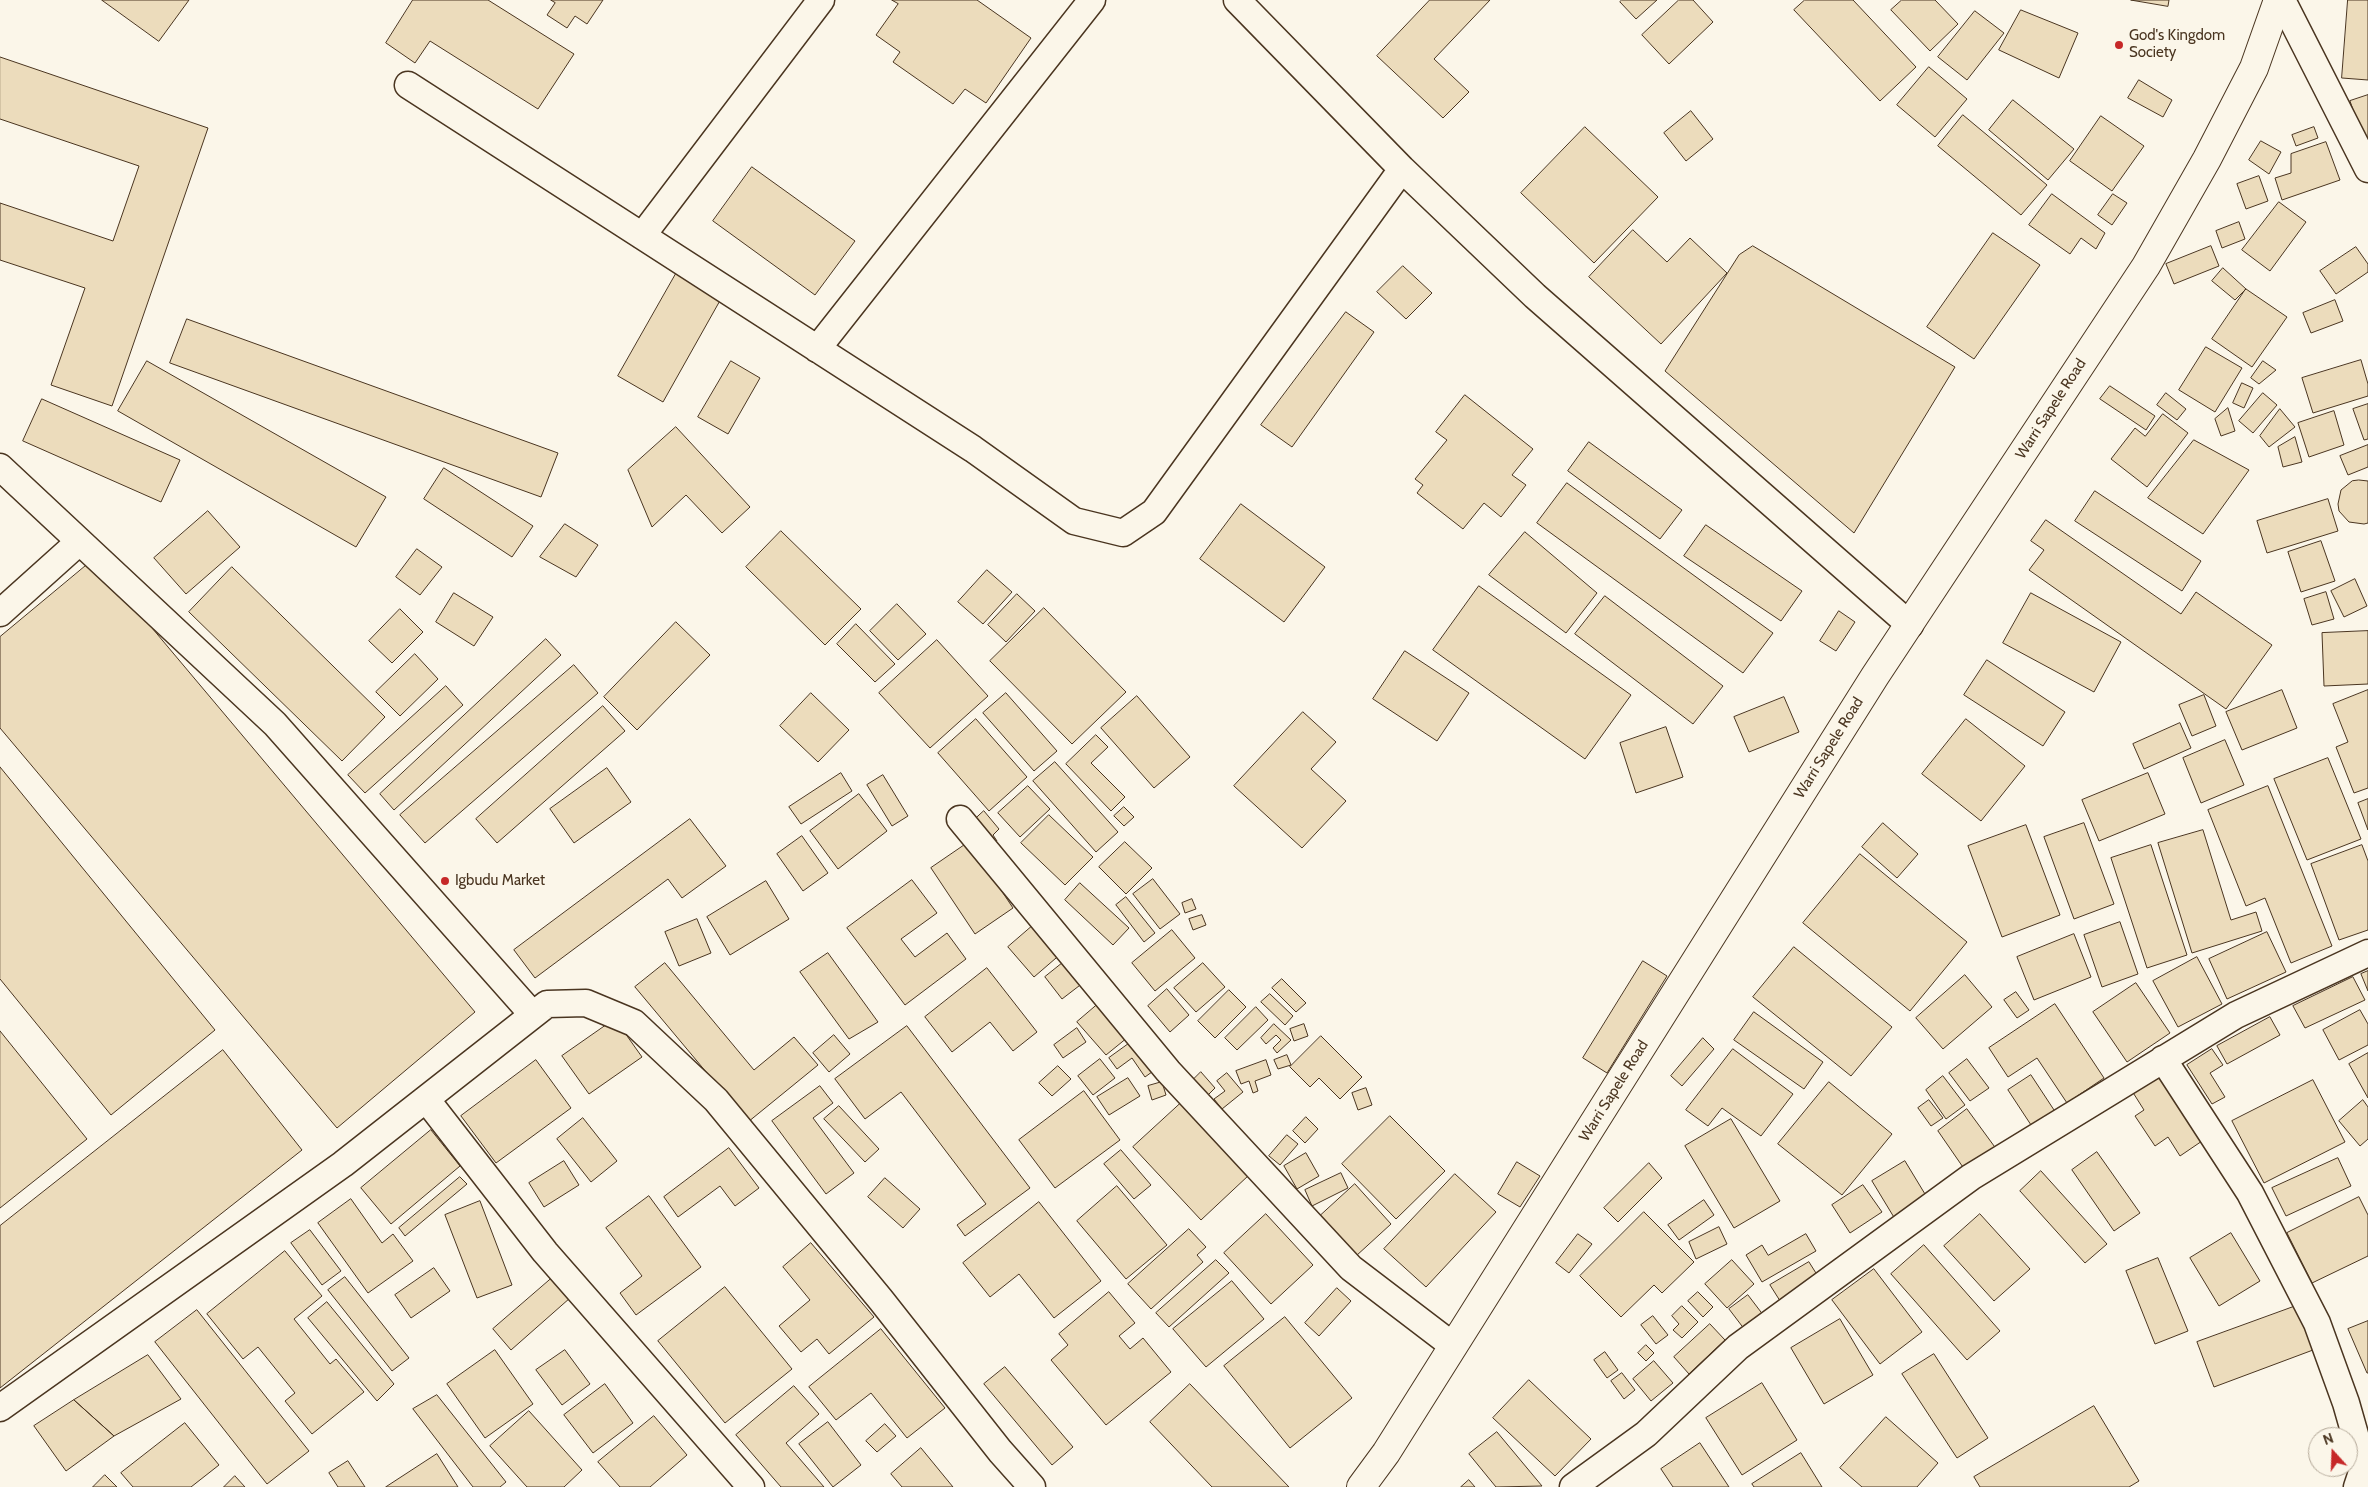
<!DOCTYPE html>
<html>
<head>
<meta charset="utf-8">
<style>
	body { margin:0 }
	#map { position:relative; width:2368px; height:1487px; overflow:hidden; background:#fbf6e9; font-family:Cabin,sans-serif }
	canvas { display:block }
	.north { position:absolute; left:2308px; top:1427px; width:50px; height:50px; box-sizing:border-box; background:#fbf6e9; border:1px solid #b4a999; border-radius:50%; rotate:340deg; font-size:14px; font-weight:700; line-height:20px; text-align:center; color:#4a3520 }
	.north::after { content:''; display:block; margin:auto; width:18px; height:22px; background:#c62828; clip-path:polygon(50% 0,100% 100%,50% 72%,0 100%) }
</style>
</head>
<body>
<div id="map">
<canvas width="2368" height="1487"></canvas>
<div class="north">N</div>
</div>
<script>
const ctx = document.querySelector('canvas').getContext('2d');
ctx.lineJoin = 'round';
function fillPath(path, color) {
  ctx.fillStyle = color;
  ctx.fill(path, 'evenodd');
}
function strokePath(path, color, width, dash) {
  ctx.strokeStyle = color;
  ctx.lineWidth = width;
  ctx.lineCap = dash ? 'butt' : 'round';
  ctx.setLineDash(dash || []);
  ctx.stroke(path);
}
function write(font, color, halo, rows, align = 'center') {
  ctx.font = font + ' Cabin,sans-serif';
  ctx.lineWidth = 4;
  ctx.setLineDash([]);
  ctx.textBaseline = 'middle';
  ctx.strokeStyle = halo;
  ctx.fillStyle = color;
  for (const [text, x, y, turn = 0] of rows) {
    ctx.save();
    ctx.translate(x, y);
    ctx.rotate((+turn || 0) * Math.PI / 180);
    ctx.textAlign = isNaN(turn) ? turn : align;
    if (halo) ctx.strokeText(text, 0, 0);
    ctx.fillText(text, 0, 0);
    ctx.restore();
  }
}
const building = new Path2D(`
	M102,0H189L159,41Z
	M413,0H488L574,54L538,109L430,41L415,63L386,43Z
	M551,0H603L587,24L575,16L567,28L547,15L555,3Z
	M892,0H977L1031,38L986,103L965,89L953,104L893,62L900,52L876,35L898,4Z
	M1430,0H1490L1434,59L1469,92L1443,118L1377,56Z
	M1622,0H1657L1636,19L1620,2Z
	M1679,0H1693L1713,22L1669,64L1642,35Z
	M1805,0H1853L1916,67L1880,101L1794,10Z
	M1902,0H1935L1958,24L1930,51L1891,10Z
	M2131,0H2169L2168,6Z
	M2348,0H2368V80L2342,78Z
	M2021,10L2078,33L2059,78L1999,50Z
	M1975,11L2004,33L1967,80L1938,57Z
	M0,57L208,128L112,406L51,385L85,288L0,260V203L113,241L139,166L0,119Z
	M1929,67L1967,99L1935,137L1897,105Z
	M2139,80L2172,100L2163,117L2128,98Z
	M2368,95V138L2363,139L2350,101Z
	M2013,100L2074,149L2048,180L1989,130Z
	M1691,111L1713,139L1686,161L1664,133Z
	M1963,115L2047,185L2021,215L1938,146Z
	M2101,116L2144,146L2112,191L2070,161Z
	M1585,127L1658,197L1594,263L1521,193Z
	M2314,127L2318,138L2296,146L2292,135Z
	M2261,141L2281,152L2269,174L2249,160Z
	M2326,142L2340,180L2282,200L2275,178L2291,173V154Z
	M752,167L855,241L815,295L713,221Z
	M2259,176L2268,201L2246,209L2237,184Z
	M2052,194L2105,233L2096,249L2081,238L2070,254L2029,225Z
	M2113,194L2127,203L2112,225L2098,215Z
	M2279,202L2306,222L2270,271L2242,250Z
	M2239,222L2245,239L2222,248L2216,231Z
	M1633,230L1667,262L1690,238L1727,273L1661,344L1589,277Z
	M1993,233L2040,265L1974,359L1927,327Z
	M1753,246L1955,367L1854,533L1665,371L1739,255Z
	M2211,246L2219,266L2174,284L2166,264Z
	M2356,247L2368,264V272L2336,294L2320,271Z
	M1403,266L1432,293L1406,319L1377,292Z
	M2223,268L2246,289L2235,300L2212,281Z
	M677,272L722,297L663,402L618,376Z
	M2246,289L2287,317L2252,367L2212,339Z
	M2335,300L2343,321L2311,333L2303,313Z
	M1346,312L1374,332L1292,447L1261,425Z
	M187,319L558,453L541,497L170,363Z
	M2206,347L2242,368L2215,412L2179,390Z
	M2361,360L2368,384V396L2313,413L2302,378Z
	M147,361L386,497L356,547L118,411Z
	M731,361L760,378L728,434L698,417Z
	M2263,361L2276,370L2259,384L2251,378Z
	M2242,383L2253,388L2244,408L2233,403Z
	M2110,386L2155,416L2146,430L2100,399Z
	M2166,393L2186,409L2177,420L2157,405Z
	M2263,393L2277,405L2253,433L2239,421Z
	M1465,395L1533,449L1512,475L1526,485L1501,517L1484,503L1463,529L1417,493L1423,485L1415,479L1447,440L1436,432Z
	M42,399L180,460L161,502L23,441Z
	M2368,404V439L2364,440L2353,409Z
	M2228,408L2235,431L2221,436L2215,419Z
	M2280,409L2295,427L2269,447L2260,436Z
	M2334,411L2344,445L2309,457L2298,423Z
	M2163,414L2188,433L2147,487L2111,459L2135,428L2145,436Z
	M676,427L750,507L722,533L686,495L652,527L628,470Z
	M2295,437L2302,462L2283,467L2278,447Z
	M2194,440L2249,470L2203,534L2148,498Z
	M1589,442L1682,510L1660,539L1568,471Z
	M2368,445V467L2348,475L2340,456Z
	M444,468L533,526L512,557L424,499Z
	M2359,480L2368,481V523L2364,524L2349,522L2339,511L2338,504L2341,490L2352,481Z
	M1567,483L1773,633L1743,673L1537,523Z
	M2095,491L2201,561L2182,591L2075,521Z
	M2328,499L2338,531L2267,553L2257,521Z
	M1241,504L1325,567L1284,622L1200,559Z
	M208,511L240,547L186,594L154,558Z
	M2046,520L2181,614L2196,592L2272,645L2226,709L2029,570L2044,550L2031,541Z
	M565,524L598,545L576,577L540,557Z
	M1706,525L1802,591L1781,621L1684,556Z
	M781,531L861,609L825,645L746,567Z
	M1525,532L1597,593L1566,633L1489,575Z
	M2321,541L2335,581L2301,592L2288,552Z
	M417,549L442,567L420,595L396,577Z
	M94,559L475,1012L337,1128L0,728V637Z
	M232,567L385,717L342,761L189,612Z
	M987,570L1012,592L983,624L958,602Z
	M2355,579L2367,606L2344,617L2331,591Z
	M1479,586L1631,695L1585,759L1433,650Z
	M2326,592L2334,619L2312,625L2304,599Z
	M454,593L493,617L474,646L436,622Z
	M2031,593L2121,642L2094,692L2003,643Z
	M1017,594L1035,611L1006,642L988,625Z
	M1605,596L1723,686L1693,724L1575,634Z
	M897,604L926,634L898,660L870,631Z
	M1044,608L1126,692L1072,744L990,661Z
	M400,609L423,632L392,663L369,641Z
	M1839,611L1855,622L1836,651L1820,641Z
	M676,622L710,655L637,730L604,697Z
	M856,624L895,664L875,682L837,644Z
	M2368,631V684L2324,686L2322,633Z
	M546,639L561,655L394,810L380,794Z
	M937,640L988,696L930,748L879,693Z
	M1405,651L1469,693L1437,741L1373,699Z
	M415,654L438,679L400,716L376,692Z
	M1987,660L2065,712L2043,746L1964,695Z
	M574,665L598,693L425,843L400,815Z
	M446,686L463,705L365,793L348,775Z
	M2282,690L2297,728L2242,750L2226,712Z
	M2368,690V788L2354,793L2336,747L2348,742L2333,704Z
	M811,693L849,730L818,762L780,726Z
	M1006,693L1057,751L1034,771L983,713Z
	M2204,695L2216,726L2192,736L2179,705Z
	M1137,696L1190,757L1154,788L1101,728Z
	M1784,697L1799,732L1749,752L1734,717Z
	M603,706L625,731L497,843L476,819Z
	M1303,712L1336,742L1311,769L1346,801L1302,848L1234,786Z
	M976,719L1027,777L989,811L938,753Z
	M1966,719L2025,766L1981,821L1922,774Z
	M2180,723L2191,748L2144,769L2133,744Z
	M1666,727L1683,777L1636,793L1620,743Z
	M1096,735L1108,747L1091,763L1125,797L1111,811L1066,764Z
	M2225,740L2244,785L2201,803L2183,758Z
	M2328,758L2361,839L2307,860L2274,779Z
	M1055,762L1118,832L1096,852L1033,781Z
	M0,767L215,1030L111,1115L0,979Z
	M607,768L631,802L574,843L550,809Z
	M841,773L852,791L801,824L789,807Z
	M2148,773L2165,814L2099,841L2082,800Z
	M883,775L908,816L892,826L867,785Z
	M1028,786L1050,809L1020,837L998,813Z
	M2268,786L2332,946L2291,963L2265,898L2246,906L2208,810Z
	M859,794L887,831L838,869L810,831Z
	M2368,799V830L2358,803Z
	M1124,807L1134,817L1124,826L1114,816Z
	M984,811L999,829L993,835L997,841L992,846L972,822Z
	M1049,815L1093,857L1065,885L1021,843Z
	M690,819L726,866L682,898L668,879L535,978L514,950Z
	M1883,823L1918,854L1897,878L1862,847Z
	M2084,823L2114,904L2074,919L2044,837Z
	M2026,825L2060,915L2002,937L1968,846Z
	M2203,830L2231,920L2256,912L2262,931L2192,953L2158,843Z
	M802,836L828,873L803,891L777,854Z
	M969,842L1013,908L975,934L931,868Z
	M1125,842L1152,868L1126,894L1099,867Z
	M2151,845L2187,955L2147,968L2111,858Z
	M2362,845L2368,861V930L2339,940L2311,864Z
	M1860,854L1967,942L1910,1011L1803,923Z
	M1153,879L1180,914L1160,929L1133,894Z
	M912,880L937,913L901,939L915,957L947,933L966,959L905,1005L847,928Z
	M766,881L789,919L730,955L707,917Z
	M1080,883L1129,928L1113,945L1065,900Z
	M1126,897L1155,933L1144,942L1116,905Z
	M1192,899L1196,909L1185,913L1182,903Z
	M1202,915L1206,925L1193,930L1189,919Z
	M697,919L711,953L679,966L665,932Z
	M1037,922L1063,952L1034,977L1008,947Z
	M2120,922L2138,974L2102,987L2084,935Z
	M1172,930L1195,958L1155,991L1132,963Z
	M2267,932L2286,972L2227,999L2209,959Z
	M2074,934L2091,977L2034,1000L2017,957Z
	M1794,947L1892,1027L1851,1076L1753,997Z
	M828,953L878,1022L849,1039L800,972Z
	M1070,957L1088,979L1062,999L1045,977Z
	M2197,957L2222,1004L2178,1027L2153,981Z
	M1643,961L1667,976L1607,1073L1583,1058Z
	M665,963L754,1070L794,1037L818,1065L748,1122L635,987Z
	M1203,963L1225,987L1196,1012L1174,988Z
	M987,968L1037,1032L1013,1051L990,1022L952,1052L925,1017Z
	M2368,971V991L2361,974Z
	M1965,975L1992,1007L1943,1049L1916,1018Z
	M2353,977L2365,1000L2305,1028L2293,1006Z
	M1282,979L1306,1003L1296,1012L1272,988Z
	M2136,983L2170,1033L2127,1062L2093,1012Z
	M1167,989L1189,1015L1170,1032L1148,1006Z
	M1229,990L1246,1007L1215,1038L1198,1021Z
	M2016,992L2029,1010L2017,1018L2004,1000Z
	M1270,994L1293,1016L1285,1025L1261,1002Z
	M1104,999L1133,1033L1106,1055L1077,1022Z
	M2055,1004L2104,1078L2067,1103L2037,1058L2008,1077L1989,1048Z
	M1256,1007L1268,1020L1237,1050L1225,1038Z
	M2360,1010L2368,1024V1045L2339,1060L2323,1030Z
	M1754,1012L1823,1062L1804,1089L1734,1040Z
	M2270,1017L2280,1035L2227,1064L2217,1046Z
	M615,1019L642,1057L589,1094L562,1056Z
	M1274,1024L1291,1040L1277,1053L1273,1048L1281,1040L1276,1035L1266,1044L1261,1038Z
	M1304,1024L1308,1036L1294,1041L1290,1029Z
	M907,1026L1030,1188L965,1236L957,1225L986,1204L901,1092L865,1119L835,1079Z
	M1077,1028L1086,1042L1063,1058L1054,1045Z
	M0,1031L87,1139L0,1208Z
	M834,1035L850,1054L829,1072L813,1053Z
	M1321,1036L1362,1077L1340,1099L1319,1078L1310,1087L1290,1067Z
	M1703,1038L1714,1049L1682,1086L1671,1076Z
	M1134,1040L1156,1069L1145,1077L1132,1058L1117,1069L1109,1058Z
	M1733,1049L1793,1094L1761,1136L1722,1108L1708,1126L1686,1110Z
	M2212,1049L2223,1065L2210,1073L2225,1097L2212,1104L2187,1065Z
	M223,1050L302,1150L0,1388V1226Z
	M2368,1053V1098L2349,1064Z
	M1287,1055L1291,1065L1278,1069L1274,1060Z
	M1100,1059L1115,1078L1093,1095L1078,1076Z
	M1967,1059L1989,1088L1970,1101L1949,1073Z
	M536,1060L571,1108L496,1163L461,1116Z
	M1266,1060L1271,1075L1255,1081L1258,1091L1253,1093L1249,1081L1241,1084L1236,1071Z
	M1058,1066L1071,1079L1052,1096L1039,1083Z
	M1201,1072L1215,1088L1204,1099L1189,1084Z
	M2160,1072L2205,1139L2180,1156L2168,1137L2155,1146L2135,1116L2144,1110L2132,1091Z
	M1227,1073L1243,1092L1222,1109L1214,1099L1225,1091L1217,1081Z
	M2031,1075L2056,1113L2033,1128L2008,1090Z
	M1943,1076L1965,1105L1946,1119L1926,1090Z
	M1128,1078L1140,1096L1109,1115L1097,1097Z
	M2313,1080L2345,1142L2264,1183L2232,1121Z
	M1162,1082L1166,1095L1152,1100L1148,1086Z
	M1829,1082L1892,1134L1842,1195L1778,1144Z
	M820,1086L833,1103L813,1118L854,1173L826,1194L772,1121Z
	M1366,1088L1372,1105L1358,1110L1352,1093Z
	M1084,1091L1120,1140L1055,1188L1019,1140Z
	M1929,1100L1943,1118L1931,1126L1918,1108Z
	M2363,1100L2368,1107V1139L2360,1146L2339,1121Z
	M1181,1103L1249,1175L1201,1220L1133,1147Z
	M839,1106L879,1149L865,1162L824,1119Z
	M1967,1109L1997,1150L1967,1173L1938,1131Z
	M1390,1116L1445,1171L1396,1219L1342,1164Z
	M1306,1117L1318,1129L1305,1143L1293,1131Z
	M583,1118L617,1161L591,1182L557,1139Z
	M1731,1119L1780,1201L1734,1228L1685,1146Z
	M431,1130L460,1166L391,1224L361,1188Z
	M1287,1135L1298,1144L1280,1165L1269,1156Z
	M729,1148L759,1188L735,1206L720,1186L678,1217L664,1197Z
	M1121,1150L1151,1185L1134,1199L1104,1164Z
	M2097,1152L2140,1213L2114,1231L2072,1170Z
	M1306,1153L1319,1176L1297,1189L1284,1166Z
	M2338,1158L2351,1186L2286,1216L2272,1188Z
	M564,1161L579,1185L544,1207L529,1183Z
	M1905,1161L1928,1199L1895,1219L1872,1181Z
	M1517,1162L1540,1176L1520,1207L1498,1194Z
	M1649,1163L1662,1178L1618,1222L1604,1208Z
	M2041,1171L2107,1244L2085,1263L2020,1191Z
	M1341,1173L1348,1188L1312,1206L1305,1190Z
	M1455,1174L1496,1212L1426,1287L1384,1249Z
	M460,1177L467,1184L405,1236L399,1228Z
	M885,1178L920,1209L903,1228L868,1197Z
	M1355,1184L1391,1224L1356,1256L1320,1216Z
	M1863,1185L1882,1212L1850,1233L1832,1205Z
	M1117,1186L1167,1245L1126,1279L1077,1221Z
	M649,1196L701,1267L636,1315L620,1293L642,1276L606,1228Z
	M2359,1197L2368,1215V1256L2312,1283L2287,1233Z
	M351,1199L382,1243L393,1234L413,1261L368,1293L318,1223Z
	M1704,1200L1714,1215L1679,1240L1668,1225Z
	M480,1201L512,1285L477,1298L445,1215Z
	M1039,1202L1101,1281L1054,1318L1019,1274L990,1297L963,1263Z
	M1644,1212L1694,1262L1662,1293L1654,1285L1621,1317L1580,1276Z
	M1266,1214L1313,1265L1271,1304L1224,1253Z
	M1980,1214L2030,1269L1994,1301L1944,1246Z
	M1719,1227L1727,1244L1696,1259L1689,1242Z
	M1189,1229L1206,1247L1197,1255L1203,1262L1151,1309L1128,1284Z
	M310,1230L341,1271L322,1285L291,1243Z
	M2231,1233L2260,1281L2219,1306L2190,1258Z
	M1578,1234L1592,1244L1569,1273L1556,1263Z
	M1806,1234L1816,1251L1762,1282L1746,1255L1762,1245L1768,1255Z
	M811,1243L874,1317L829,1354L817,1339L801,1352L779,1326L810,1300L783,1267Z
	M1924,1245L2000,1331L1967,1360L1891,1274Z
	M285,1251L322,1296L294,1319L330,1364L336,1359L364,1392L312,1434L285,1401L295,1393L258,1347L243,1359L207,1314Z
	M2158,1258L2188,1331L2155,1344L2126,1271Z
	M1216,1260L1229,1273L1169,1327L1156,1313Z
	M1732,1260L1754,1284L1727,1308L1705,1284Z
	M1809,1262L1821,1281L1782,1304L1770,1285Z
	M434,1268L450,1291L411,1318L395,1295Z
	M1874,1269L1922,1332L1880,1364L1832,1300Z
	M345,1277L409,1358L392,1371L328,1290Z
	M552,1278L570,1298L511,1350L493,1329Z
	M1232,1281L1264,1319L1206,1367L1173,1329Z
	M725,1287L792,1369L725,1423L658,1341Z
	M1337,1288L1351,1301L1319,1336L1305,1323Z
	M1109,1292L1135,1323L1119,1336L1130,1349L1143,1338L1171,1372L1106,1425L1051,1360L1068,1345L1059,1334Z
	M1698,1292L1713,1307L1703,1317L1688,1301Z
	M1748,1295L1764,1316L1745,1330L1729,1309Z
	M327,1302L394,1384L377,1401L308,1318Z
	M1682,1306L1698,1322L1682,1338L1673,1330L1679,1324L1672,1316Z
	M2296,1306L2313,1350L2214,1387L2197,1342Z
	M197,1310L309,1451L267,1484L155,1342Z
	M1653,1316L1668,1335L1656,1344L1641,1325Z
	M1285,1317L1352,1398L1290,1448L1224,1366Z
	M1840,1319L1873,1375L1824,1404L1791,1348Z
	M2368,1321V1373H2367L2348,1329Z
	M1710,1324L1725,1340L1689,1374L1674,1357Z
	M881,1329L945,1408L907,1438L871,1393L836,1420L809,1387Z
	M1646,1345L1654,1353L1646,1361L1638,1353Z
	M495,1350L533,1404L485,1438L447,1384Z
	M565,1350L590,1384L562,1405L536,1370Z
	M1605,1352L1618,1370L1607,1378L1594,1360Z
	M1934,1354L1988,1438L1957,1458L1902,1374Z
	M148,1355L181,1399L114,1436L74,1400Z
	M1654,1361L1673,1383L1651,1401L1633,1379Z
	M1005,1367L1073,1447L1052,1465L984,1384Z
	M1622,1373L1635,1390L1624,1399L1611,1381Z
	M1529,1380L1591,1439L1555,1476L1493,1418Z
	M1762,1383L1797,1440L1742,1475L1706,1418Z
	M605,1384L633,1423L593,1453L564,1415Z
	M1190,1384L1289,1487H1212L1150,1422Z
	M794,1386L819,1414L786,1443L824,1487H781L736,1435Z
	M437,1395L506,1482L500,1487H473L413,1409Z
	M74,1400L114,1436L66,1471L34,1426Z
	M2094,1406L2139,1481L2129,1487H1980L1974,1477Z
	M529,1411L582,1470L564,1487H527L490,1446Z
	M654,1416L687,1455L650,1487H620L598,1462Z
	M1886,1417L1938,1463L1917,1487H1862L1840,1468Z
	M828,1422L861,1465L833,1487L799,1444Z
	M185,1423L219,1465L191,1487H133L121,1473Z
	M885,1424L896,1436L877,1452L866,1441Z
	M1497,1432L1542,1486L1496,1487L1469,1454Z
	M1700,1443L1729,1487H1673L1661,1469Z
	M921,1448L953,1487H902L891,1474Z
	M1801,1453L1822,1487H1754L1752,1484Z
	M437,1454L458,1487H386Z
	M348,1461L365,1487H338L329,1473Z
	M105,1475L117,1487H93Z
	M235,1476L245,1487H224Z
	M1469,1480L1475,1487H1461Z`);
fillPath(building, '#ecdcbc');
strokePath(building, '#4a3520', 1);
const minor = new Path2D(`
	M1237,0L1402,169L1535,296L1910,625
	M2282,0L2368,169
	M408,85L973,449L1074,521L1123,533L1154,512L1402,169
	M642,236L821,0
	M817,349L1092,0
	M0,467L275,724L533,1015
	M0,613L79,542
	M960,819L1168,1071L1351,1268L1452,1345
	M2163,1059L2250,1193L2317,1323L2346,1403L2364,1466L2357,1487
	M426,1099L545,1252L751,1487
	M0,1408L343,1164L547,1004L586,1003L634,1023L716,1100L881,1300L1000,1451L1032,1487
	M1573,1487L1646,1434L1738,1347L1971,1177L2236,1015L2368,953`);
const trunk = new Path2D(`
	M1361,1487L1386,1453L1875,676L2146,266L2207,159L2254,68L2278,0`);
strokePath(minor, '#4a3520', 29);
strokePath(trunk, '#4a3520', 30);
strokePath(minor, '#fbf6e9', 26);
strokePath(trunk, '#fbf6e9', 28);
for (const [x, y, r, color] of [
	[2119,45,5,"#c62828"],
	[445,881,5,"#c62828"]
]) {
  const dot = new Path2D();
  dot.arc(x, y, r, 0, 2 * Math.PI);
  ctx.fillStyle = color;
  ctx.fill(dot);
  strokePath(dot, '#fbf6e9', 2);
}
write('15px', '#4a3520', '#fbf6e9', [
	["God's Kingdom",2129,36],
	["Society",2129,53],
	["Igbudu Market",455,881]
], 'left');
write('15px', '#4a3520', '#fbf6e9', [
	["Warri Sapele Road",2051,409,-57],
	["Warri Sapele Road",1829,748,-58],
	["Warri Sapele Road",1614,1091,-58]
]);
</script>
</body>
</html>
